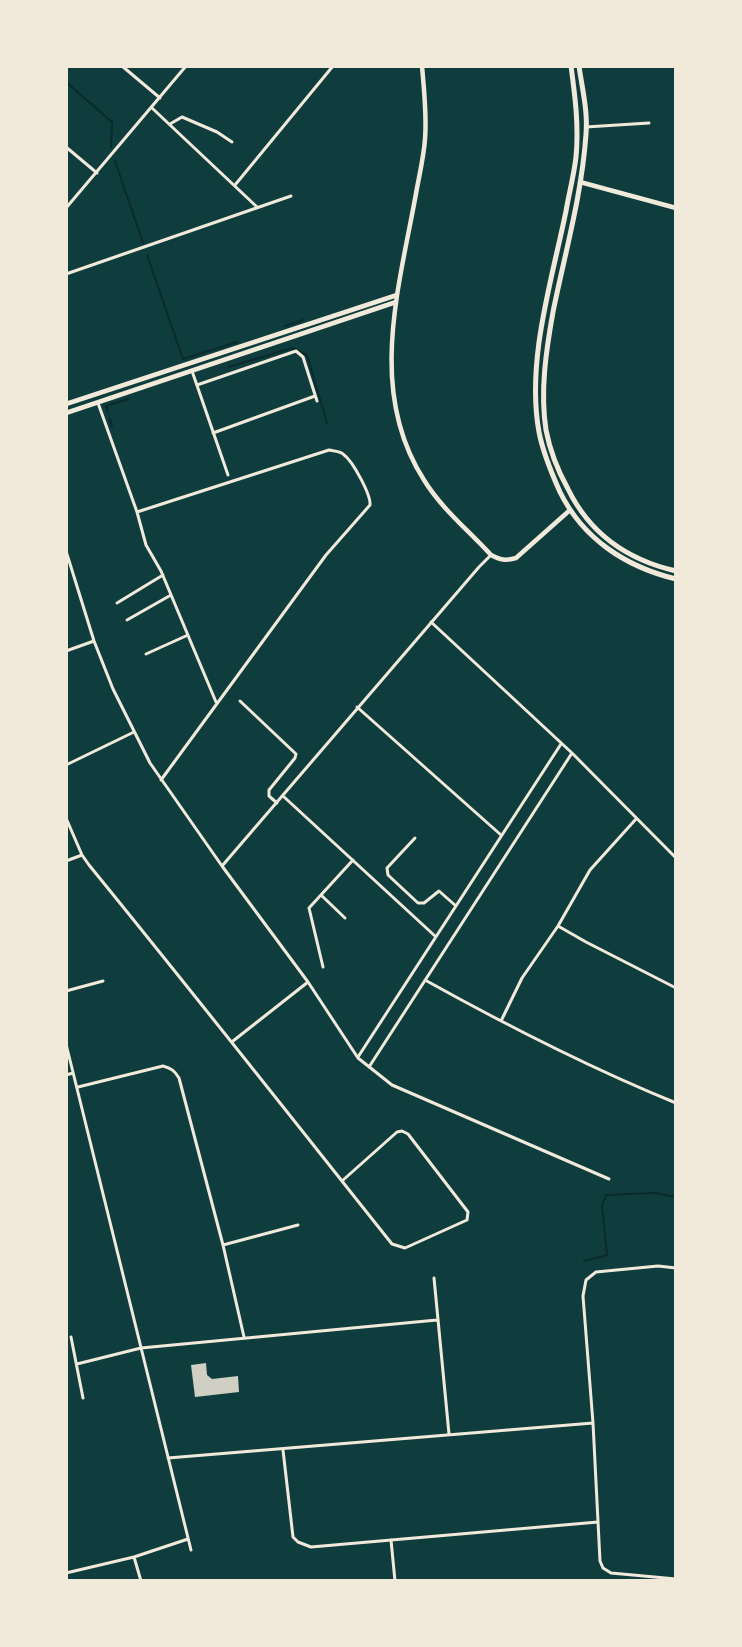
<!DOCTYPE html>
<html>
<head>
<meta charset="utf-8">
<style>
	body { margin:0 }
	#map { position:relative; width:742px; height:1647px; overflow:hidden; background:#0f3d3e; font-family:"Exo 2",sans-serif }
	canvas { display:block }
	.frame { position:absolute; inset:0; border:68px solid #f1e9da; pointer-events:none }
</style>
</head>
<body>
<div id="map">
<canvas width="742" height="1647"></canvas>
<div class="frame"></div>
</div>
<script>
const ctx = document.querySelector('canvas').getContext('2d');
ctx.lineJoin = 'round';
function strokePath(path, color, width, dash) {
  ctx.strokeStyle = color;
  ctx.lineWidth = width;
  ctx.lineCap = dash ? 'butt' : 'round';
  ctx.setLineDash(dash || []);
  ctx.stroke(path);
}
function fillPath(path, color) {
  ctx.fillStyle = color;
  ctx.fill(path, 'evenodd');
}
strokePath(new Path2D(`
	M66,82L112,122L111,147
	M115,161L143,243
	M147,255L183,359L237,342
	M285,326L303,320
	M229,367L292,348L307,355L327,423
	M108,412L106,406L128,399
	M110,419L112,427
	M584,1261L607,1255L602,1206L606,1195L655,1193L676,1197`), '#0a2a2b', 2);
fillPath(new Path2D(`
	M206,1363L207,1375L212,1379L238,1376L239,1392L195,1397L191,1365Z`), '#cfcfc3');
strokePath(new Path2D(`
	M122,66L160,98
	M152,108L257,207
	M170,124L182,117L217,132L232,142
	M586,127L649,123
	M66,147L97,173
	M235,185L333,66
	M66,208L186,66
	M66,274L291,196
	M192,371L228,475
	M197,385L296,351L303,357L317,401
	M98,403L137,512L146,545L161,571L216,702
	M213,433L315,396
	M137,512L329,450C333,451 340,451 343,454C353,461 371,495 370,505L326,555L161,780
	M66,551L94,641L113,689L150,763L222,866L308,982L358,1058L392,1085L609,1179
	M117,603L163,575
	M127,620L171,595
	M431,622L572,753L676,858
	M66,651L94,641
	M146,654L188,635
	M240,701L296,754L295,758L269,790V796L277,803
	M357,707L501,835
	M66,765L134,732
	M283,796L435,936
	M66,818L82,855L89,865C191,990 291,1117 392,1244L405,1248L467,1220L468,1212L408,1134L402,1131L397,1132L342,1181
	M415,838L387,868L388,875L418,903H424L439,891L456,906
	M66,861L82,855
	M222,866L479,567L491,555
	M321,895L345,918
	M558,926L586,942L676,988
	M323,967L309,908L353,860
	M425,980C506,1025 590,1068 676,1103
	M66,991L103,981
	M501,1021L522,978L558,926L590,870L636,819
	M233,1041L308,982
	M66,1044L191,1550
	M358,1057L561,744
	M369,1067L572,753
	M66,1075L73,1073
	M78,1087L163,1066C171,1068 175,1071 179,1078L223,1245L244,1337
	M223,1245L298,1225
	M676,1268L658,1266L596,1272L586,1280L583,1296L593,1423L600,1561L603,1568L611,1573L676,1579
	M434,1278L449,1434
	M71,1337L83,1398
	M77,1364L141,1348L437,1320
	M283,1450L293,1537L298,1542L311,1547L598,1522
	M168,1458L593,1423
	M391,1540L395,1581
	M134,1557L141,1581
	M66,1573L134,1557L188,1539
	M66,1578L67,1581`), '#f1e9da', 3);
strokePath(new Path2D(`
	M422,66C424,90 427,115 425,139C424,155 420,172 417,188C400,285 366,390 424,480C441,508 469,531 491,555C500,560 506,561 516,558L570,510
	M580,182L676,208
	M66,404L397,295
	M66,413L396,302`), '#f1e9da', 4.5);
strokePath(new Path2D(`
	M571,66C575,96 579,126 576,157C574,175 569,193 566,211C552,280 526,361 539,432C543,453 551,472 560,492C583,539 626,567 676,579
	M579,66C582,88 588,111 586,134C582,194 565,253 553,312C546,351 540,391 546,430C550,451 558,471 568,489C590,534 628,560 676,571`), '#f1e9da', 5);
</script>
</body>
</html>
